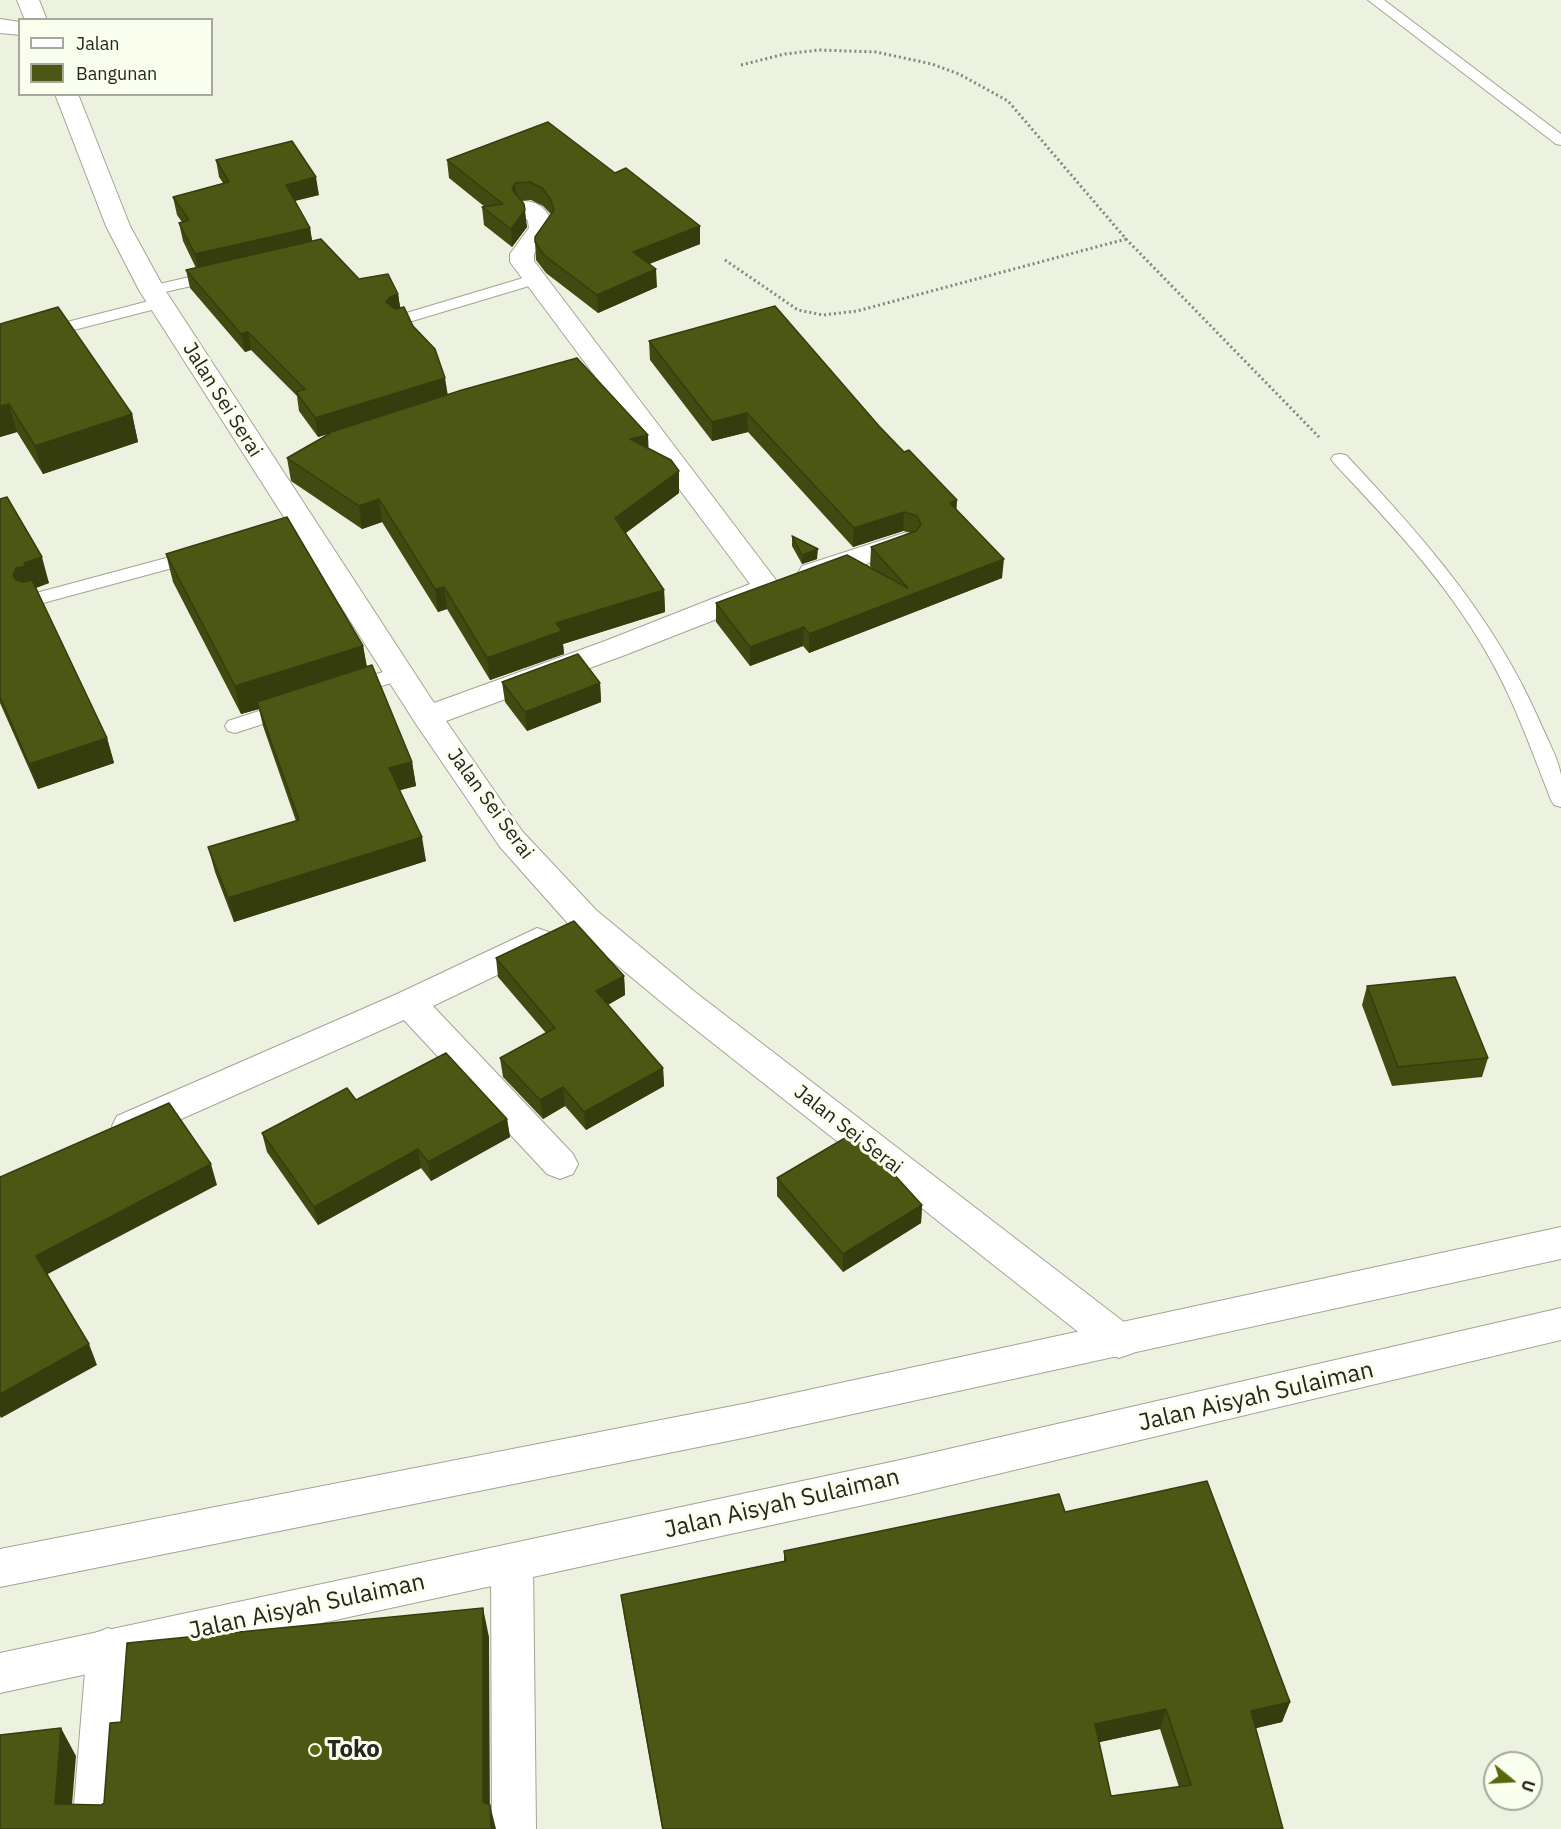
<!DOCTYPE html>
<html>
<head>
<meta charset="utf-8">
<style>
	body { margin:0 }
	#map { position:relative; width:1561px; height:1829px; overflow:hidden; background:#edf1e0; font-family:"IBM Plex Sans",sans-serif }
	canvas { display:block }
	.legend { position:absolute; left:18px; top:18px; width:195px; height:78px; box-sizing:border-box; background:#faffed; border:2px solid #a5a89b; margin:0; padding:8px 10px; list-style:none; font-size:18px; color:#252620 }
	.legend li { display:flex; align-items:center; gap:12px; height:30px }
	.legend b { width:30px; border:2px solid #a5a89b }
	.north { position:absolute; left:1483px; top:1751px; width:60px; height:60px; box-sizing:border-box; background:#faffed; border:2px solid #a5a89b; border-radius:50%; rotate:108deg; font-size:16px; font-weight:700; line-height:24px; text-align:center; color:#252620 }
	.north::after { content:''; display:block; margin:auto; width:21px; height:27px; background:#5a670e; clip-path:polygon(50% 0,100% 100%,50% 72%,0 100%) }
</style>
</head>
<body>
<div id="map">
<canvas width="1561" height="1829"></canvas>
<ul class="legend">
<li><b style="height:8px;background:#fff"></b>Jalan</li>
<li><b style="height:16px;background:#4c5714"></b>Bangunan</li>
</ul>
<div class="north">U</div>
</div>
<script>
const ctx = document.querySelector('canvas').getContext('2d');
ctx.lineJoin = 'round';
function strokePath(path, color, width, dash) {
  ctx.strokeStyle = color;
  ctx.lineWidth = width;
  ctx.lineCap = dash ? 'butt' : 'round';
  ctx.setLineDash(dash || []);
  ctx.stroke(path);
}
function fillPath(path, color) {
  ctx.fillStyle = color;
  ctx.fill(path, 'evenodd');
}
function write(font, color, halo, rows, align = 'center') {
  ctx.font = font + ' "IBM Plex Sans",sans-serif';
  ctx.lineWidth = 6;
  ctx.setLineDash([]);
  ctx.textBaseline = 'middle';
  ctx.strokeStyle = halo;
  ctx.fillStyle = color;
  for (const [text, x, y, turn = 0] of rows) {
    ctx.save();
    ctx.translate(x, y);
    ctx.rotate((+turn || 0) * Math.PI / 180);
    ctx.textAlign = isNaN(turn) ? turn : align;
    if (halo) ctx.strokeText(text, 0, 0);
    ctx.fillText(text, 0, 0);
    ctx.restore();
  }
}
const lane = new Path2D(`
	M1368,0H1384L1561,134V145L1556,144Z
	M216,271L222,273L224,276L222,279L152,295L144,290L146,287Z
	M533,275L541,280L539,283L399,325L391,320L393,317Z
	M161,298L169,303L167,306L0,349V339Z
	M1340,454L1346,455C1422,536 1494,617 1539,720C1546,737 1558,757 1561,775C1561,785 1561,797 1561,807L1554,805L1551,800C1531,749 1513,697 1485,650C1445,580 1388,521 1334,463L1331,459L1334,455Z
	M196,550L202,552L205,556L202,560L32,606L25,604L23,600L25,596Z
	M399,667L406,668L409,673L406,678L351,696L344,694L341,689L344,684Z
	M287,702L294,704L297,709L294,714L235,733L228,731L225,726L228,721Z`);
const street = new Path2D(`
	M17,0H39L47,20H25Z
	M0,19L20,22V35L0,33Z
	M55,94H78L130,226L165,290L434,703L605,641L750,584L510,262V254L529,228L528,221L516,207L519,202C536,198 551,211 553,228L534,254V261L782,588L778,595L625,655L446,721L522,831L596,910L695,992L1133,1329L1138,1341L1133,1353L1119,1358L1105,1353L671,1010L572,928L500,847L416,724L139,290L106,226Z
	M904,533L914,536L918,542L914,548L812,582L802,580L798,573L802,566Z
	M537,928L549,932L554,941L549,950L433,1006L573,1154L578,1164L573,1174L560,1179L547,1174L404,1020L143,1136L130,1140L117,1136L112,1126L117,1116L397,994Z
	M512,1545L527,1551L533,1564L536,1829H492L491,1564L497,1551Z
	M108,1628L123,1634L129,1648L116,1829H72L87,1648L93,1634Z`);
const highway = new Path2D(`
	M1561,1227V1259L748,1437L0,1587V1549L748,1403Z
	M1561,1308V1340L905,1496L0,1693V1653L905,1459Z`);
strokePath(lane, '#a1a594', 2);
strokePath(street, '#a1a594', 2);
strokePath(highway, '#a1a594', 2);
strokePath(new Path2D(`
	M741,65L785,54L819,50L876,52L932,64L959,74L1008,101L1126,239L1319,437
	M725,260L798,310L823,315L857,311L1126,239`), '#83867a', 3, [2, 3]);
fillPath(lane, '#fff');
fillPath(street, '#fff');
fillPath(highway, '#fff');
fillPath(new Path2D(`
	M216,160L319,195L295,201L310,228L312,241L359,279L398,294L400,308L447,395L649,449L679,493L626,533L664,590L665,612L563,644L564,654L490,680L447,609L438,612L382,522L362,529L291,481L287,458L328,435V434L318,437L299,411L297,396L251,350L245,352L190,288L186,270L196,268L183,241L179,223L182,222L177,215L173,197L223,183L219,177Z
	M447,160L615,173L700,226V244L649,264L657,287L598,313L546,273L536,260L535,242L551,214L543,206L531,200L521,201L527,227L512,247L484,225L482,207H485L449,178Z
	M0,324L132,414L138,442L43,474L17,432L0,437Z
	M649,341L879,426L957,510L1002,578L809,653L803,646L750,666L716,622V603L873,569L870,566L871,547L911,533L903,531L853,547L748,432L712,441L650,360Z
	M0,499L49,583L36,588L107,738L114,763L38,789L0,703Z
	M792,536L817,559L802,564L792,546Z
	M166,554L363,646L367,667L412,762L416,786L400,790L426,861L234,922L215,872L208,847L296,821L263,726L259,709L241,714L173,582Z
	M502,682L600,683L601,702L527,731L505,702Z
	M496,958L624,976L625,995L608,1005L663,1068L664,1086L586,1130L565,1106L543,1119L503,1077L500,1058L546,1033L498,977Z
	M1367,986L1488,1058L1482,1077L1392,1086L1362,1005Z
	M356,1100L507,1119L510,1137L431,1181L421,1168L318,1225L267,1152L262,1133Z
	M777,1178L922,1205L921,1223L843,1272L777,1196Z
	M1065,1512L1290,1702L1282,1722L1256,1728L1283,1829H662L624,1616L621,1595L784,1561V1551ZM1160,1729L1179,1787L1111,1796L1099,1742Z`), '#414b11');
fillPath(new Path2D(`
	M316,177L319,195L289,202L286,185Z
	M515,183L517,201L512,189Z
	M525,210L527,227L512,247L511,229Z
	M700,226V244L634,270L633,252Z
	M310,228L313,246L198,272L195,254Z
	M656,269L657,287L598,313L597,295Z
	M398,294L401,312L386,302L390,297Z
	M248,332L251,350L245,352L241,334Z
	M445,378L448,396L318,437L315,418Z
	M9,404L17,432L0,437V406Z
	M747,413L748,432L712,441V422Z
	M132,414L138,442L43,474L35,446Z
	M648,435L649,457L630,439Z
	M679,471V493L616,540L615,518Z
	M379,499L382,522L362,529L359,506Z
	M957,500L956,519L950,503Z
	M904,512L903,531L853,547L854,528Z
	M818,549L817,559L802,564V555Z
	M42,557L49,583L32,589L24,594L13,575L16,568L24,563Z
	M1004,559L1002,578L809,653V634Z
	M444,587L447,609L438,612L435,589Z
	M664,590L665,612L563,644L564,654L490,680L487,658L556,623Z
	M804,627L803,646L750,666V647Z
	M363,646L368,674L257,702L259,709L241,714L235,686Z
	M600,683L601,702L527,731L525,712Z
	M107,738L114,763L38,789L29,764Z
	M412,762L416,786L393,792L389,768Z
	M422,837L426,861L234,922L228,898Z
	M624,976L625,995L598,1010L596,991Z
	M663,1068L664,1086L586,1130L584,1112Z
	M563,1087L565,1106L543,1119L540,1100Z
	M507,1119L510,1137L431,1181L428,1162Z
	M418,1149L421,1168L318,1225L314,1207Z
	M211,1164L217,1185L44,1276L36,1256Z
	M922,1205L921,1223L843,1272V1254Z
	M89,1344L97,1365L1,1418L0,1416V1394Z
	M483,1608L489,1637L490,1829L483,1802Z
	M1290,1702L1282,1722L1244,1731L1251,1711Z
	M1166,1709L1160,1729L1091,1744L1095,1724Z
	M61,1728L76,1756L70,1829L55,1804Z
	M490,1805L496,1829H491Z`), '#353d0e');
const building = new Path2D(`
	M548,122L615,173L626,168L700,226L633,252L656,269L597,295L544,255L535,242V237L554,210L550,198L542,188L530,182L515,183L512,189L524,204L525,210L511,229L482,207L503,204L447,160Z
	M292,141L316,177L286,185L310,228L195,254L179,223L189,220L173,197L229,182L216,160Z
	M321,239L359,279L388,274L398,294L390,297L386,302L395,309L404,307L413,326L435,349L445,378L315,418L296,392L305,389L248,332L241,334L186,270Z
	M775,306L879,426L904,452L909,450L957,500L950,503L1004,559L809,634L804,627L750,647L716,603L847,555L908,588L871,547L916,531L921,524L917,516L904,512L854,528L747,413L712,422L649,341Z
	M58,307L132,414L35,446L9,404L0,406V324Z
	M577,358L648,435L630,439L671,460L679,471L615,518L664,590L556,623L562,631L487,658L444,587L435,589L379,499L359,506L287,458L329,434L328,433L462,390Z
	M7,497L42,557L24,563L26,566L16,568L13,575L16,580L23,582L32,580L107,738L29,764L0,697V499Z
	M287,517L363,646L235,686L166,554Z
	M792,536L818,549L802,555Z
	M578,654L600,683L525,712L502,682Z
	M372,665L412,762L389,768L422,837L228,898L208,847L299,820L257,702Z
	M574,921L624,976L596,991L663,1068L584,1112L563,1087L540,1100L500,1058L555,1028L496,958Z
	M1455,977L1488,1058L1398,1067L1367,986Z
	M446,1053L507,1119L428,1162L418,1149L314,1207L262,1133L347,1088L356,1100Z
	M169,1103L211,1164L36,1256L89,1344L0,1394V1177Z
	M850,1135L880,1159L922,1205L843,1254L777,1178Z
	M1207,1481L1290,1702L1251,1711L1283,1829H663L621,1595L786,1561L784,1551L1059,1494L1065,1512ZM1166,1709L1191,1785L1111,1796L1095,1724Z
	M483,1608V1802L490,1805L491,1829H0V1735L61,1728L55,1804L101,1805L104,1803L110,1723L121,1722L127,1643Z`);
fillPath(building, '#4c5714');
strokePath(building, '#353d0e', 1.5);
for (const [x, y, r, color] of [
	[315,1750,6,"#5a670e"]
]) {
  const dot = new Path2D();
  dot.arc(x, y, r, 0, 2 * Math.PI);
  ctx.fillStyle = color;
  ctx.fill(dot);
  strokePath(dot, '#faffed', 2);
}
write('20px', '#252620', '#faffed', [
	["Jalan Sei Serai",222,400,58],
	["Jalan Sei Serai",490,804,54],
	["Jalan Sei Serai",848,1130,38]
]);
write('24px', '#252620', '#faffed', [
	["Jalan Aisyah Sulaiman",1256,1397,-13],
	["Jalan Aisyah Sulaiman",782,1504,-13],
	["Jalan Aisyah Sulaiman",307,1607,-12]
]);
write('bold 24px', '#252620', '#faffed', [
	["Toko",327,1750]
], 'left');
</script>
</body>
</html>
